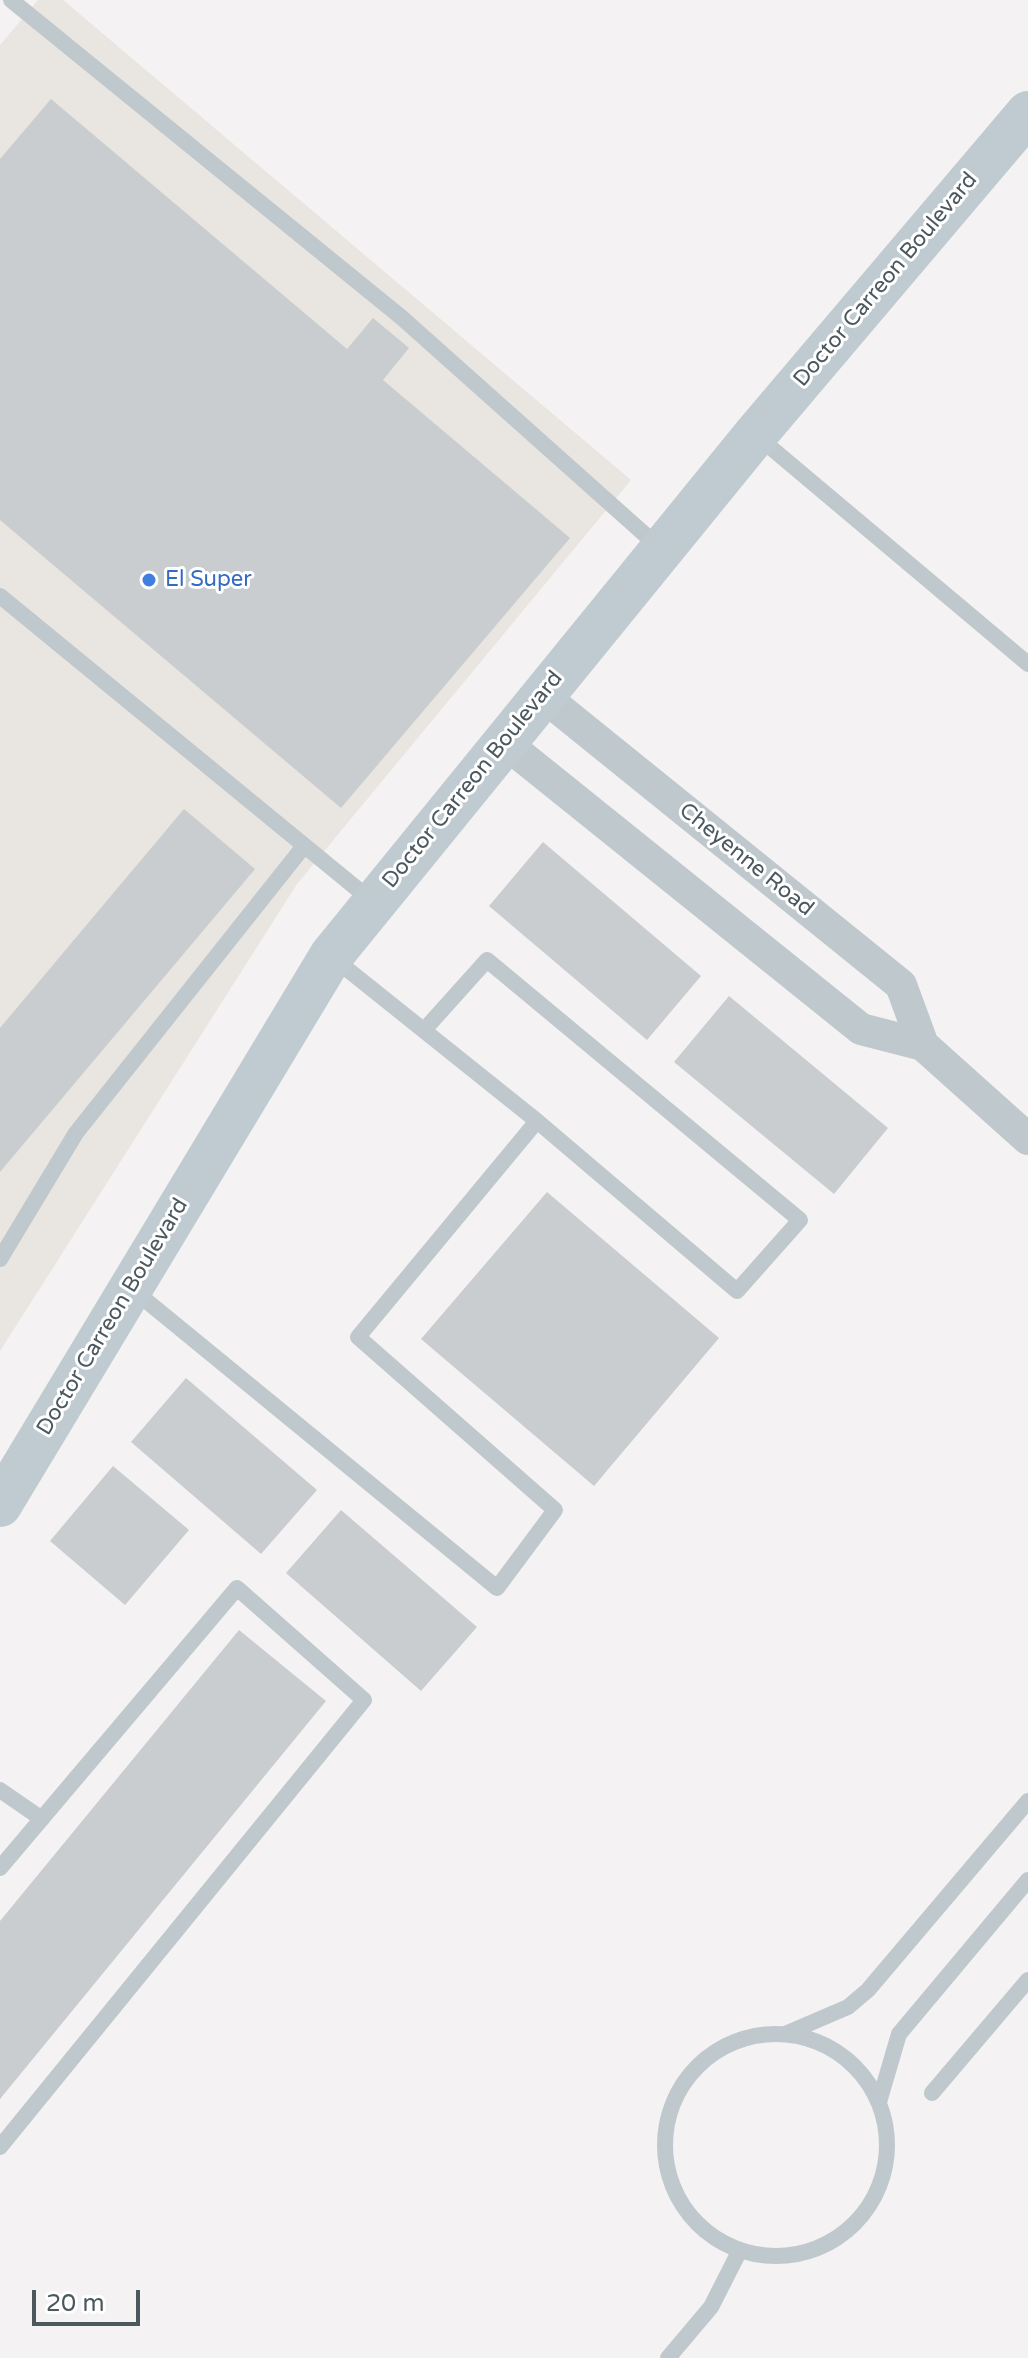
<!DOCTYPE html>
<html>
<head>
<meta charset="utf-8">
<style>
	body { margin:0 }
	#map { position:relative; width:1028px; height:2358px; overflow:hidden; background:#f4f2f2; font-family:"Varela Round",sans-serif }
	canvas { display:block }
	.scale { position:absolute; left:32px; top:2290px; width:108px; height:36px; box-sizing:border-box; border:4px solid #4b585d; border-top:0; padding-left:10px; font-size:24px; line-height:28px; white-space:nowrap; color:#4b585d; -webkit-text-stroke:6px #fff; paint-order:stroke }
</style>
</head>
<body>
<div id="map">
<canvas width="1028" height="2358"></canvas>
<div class="scale">20 m</div>
</div>
<script>
const ctx = document.querySelector('canvas').getContext('2d');
ctx.lineJoin = 'round';
function fillPath(path, color) {
  ctx.fillStyle = color;
  ctx.fill(path, 'evenodd');
}
function strokePath(path, color, width, dash) {
  ctx.strokeStyle = color;
  ctx.lineWidth = width;
  ctx.lineCap = dash ? 'butt' : 'round';
  ctx.setLineDash(dash || []);
  ctx.stroke(path);
}
function write(font, color, halo, rows, align = 'center') {
  ctx.font = font + ' "Varela Round",sans-serif';
  ctx.lineWidth = 6;
  ctx.setLineDash([]);
  ctx.textBaseline = 'middle';
  ctx.strokeStyle = halo;
  ctx.fillStyle = color;
  for (const [text, x, y, turn = 0] of rows) {
    ctx.save();
    ctx.translate(x, y);
    ctx.rotate((+turn || 0) * Math.PI / 180);
    ctx.textAlign = isNaN(turn) ? turn : align;
    if (halo) ctx.strokeText(text, 0, 0);
    ctx.fillText(text, 0, 0);
    ctx.restore();
  }
}
fillPath(new Path2D(`
	M38,0H63L631,480L297,884L0,1351V45Z`), '#e9e5e0');
fillPath(new Path2D(`
	M51,99L347,349L373,318L409,348L383,380L570,538L341,808L0,520V159Z
	M184,809L255,869L0,1172V1028Z
	M543,842L701,976L647,1040L489,906Z
	M729,996L888,1128L834,1194L674,1062Z
	M547,1192L719,1338L594,1486L421,1339Z
	M186,1378L317,1490L261,1554L131,1442Z
	M113,1466L189,1530L125,1605L50,1541Z
	M341,1510L477,1627L421,1691L286,1573Z
	M239,1630L326,1701L0,2099V1921Z`), '#c9cdd0');
strokePath(new Path2D(`
	M11,0L401,317L660,548
	M757,436L1028,664
	M0,596L372,901
	M332,957L537,1121L737,1291L800,1220L487,960L425,1029
	M0,1259L76,1133L304,846
	M132,1289L497,1588L555,1510L358,1337L537,1121
	M0,1790L42,1819
	M0,1868L237,1588L364,1700L0,2147
	M665 2145a111 111 0 1 1 222 0a111 111 0 1 1-222 0Z
	M785,2034L848,2007L868,1990L1028,1801
	M932,2093L1028,1980
	M879,2102L899,2034L1028,1880
	M668,2358L711,2307L740,2250`), '#bfc8cc', 16);
strokePath(new Path2D(`
	M542,695L901,985L923,1045
	M504,742L861,1029L923,1045L1028,1139`), '#bfc8cc', 32);
strokePath(new Path2D(`
	M0,1505L331,956L755,435L1028,113`), '#bfcbd1', 44);
for (const [x, y, r, color] of [
	[149,580,8,"#3f7fe0"]
]) {
  const dot = new Path2D();
  dot.arc(x, y, r, 0, 2 * Math.PI);
  ctx.fillStyle = color;
  ctx.fill(dot);
  strokePath(dot, '#fff', 3);
}
write('22px', '#4b585d', '#fff', [
	["Doctor Carreon Boulevard",886,280,-50],
	["Doctor Carreon Boulevard",473,780,-51],
	["Cheyenne Road",746,860,39],
	["Doctor Carreon Boulevard",113,1317,-59]
]);
write('22px', '#366cbe', '#fff', [
	["El Super",165,580]
], 'left');
</script>
</body>
</html>
